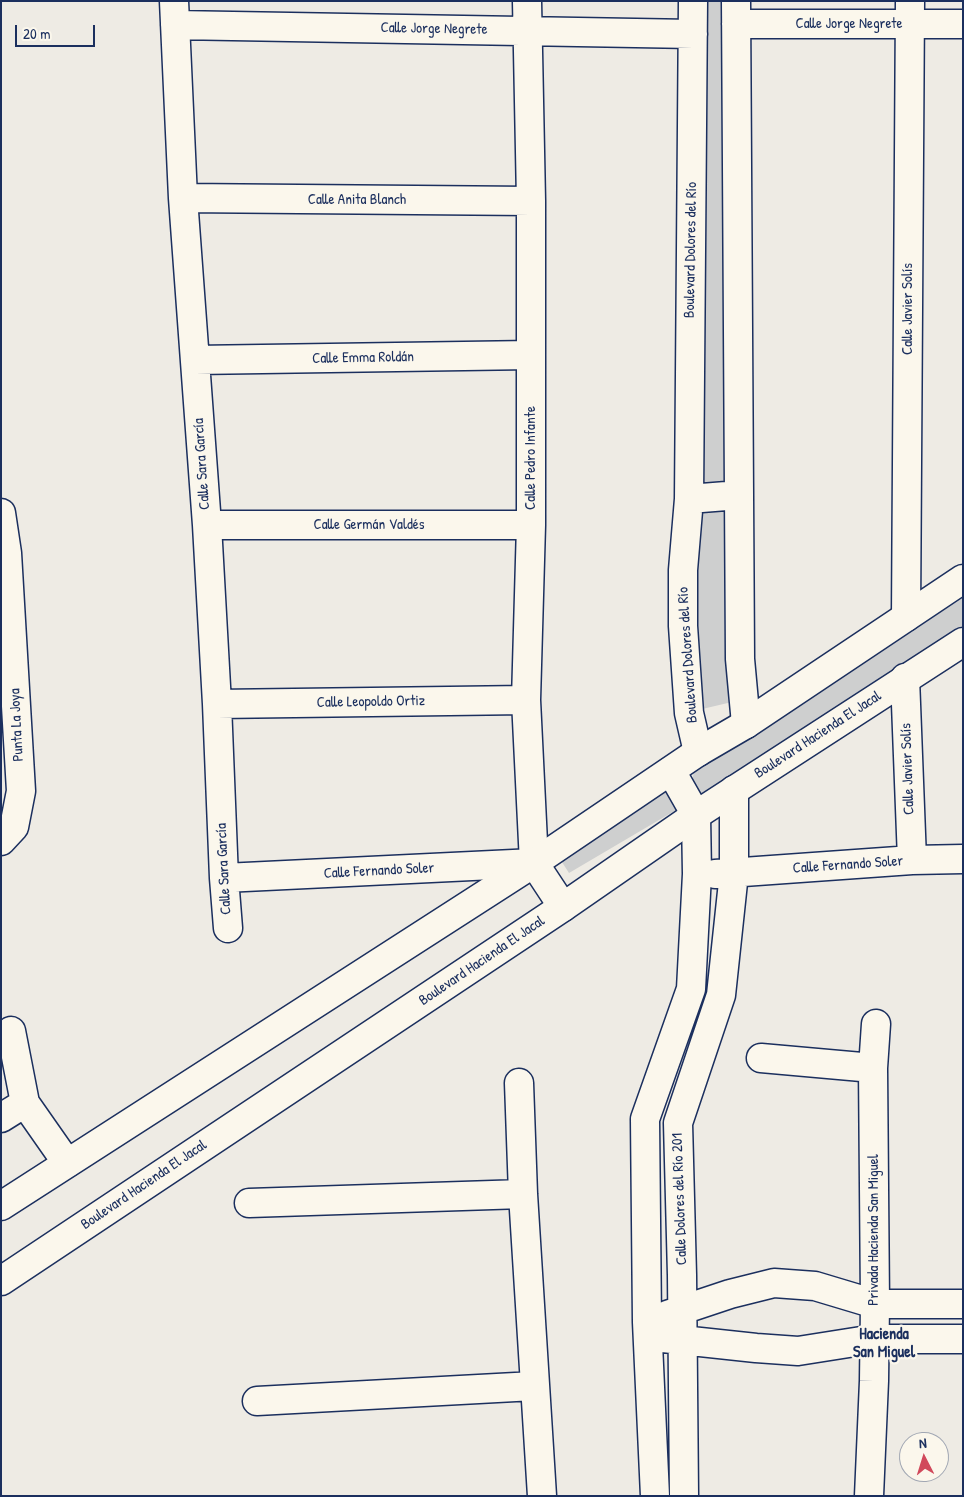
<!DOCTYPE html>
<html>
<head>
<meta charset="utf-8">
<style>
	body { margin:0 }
	#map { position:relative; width:964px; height:1497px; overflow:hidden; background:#eeebe4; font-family:"Patrick Hand",sans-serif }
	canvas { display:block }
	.frame { position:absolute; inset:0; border:2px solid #1b2f5e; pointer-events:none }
	.north { position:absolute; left:899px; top:1432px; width:50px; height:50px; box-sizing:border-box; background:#fbf7ec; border:1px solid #a1a7b3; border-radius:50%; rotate:355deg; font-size:14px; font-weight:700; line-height:20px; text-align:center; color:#1b2f5e }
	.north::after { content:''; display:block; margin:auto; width:18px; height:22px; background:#d1495b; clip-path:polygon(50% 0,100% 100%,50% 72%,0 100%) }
	.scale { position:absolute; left:15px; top:25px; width:80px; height:22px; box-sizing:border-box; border:2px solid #1b2f5e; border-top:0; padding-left:6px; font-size:15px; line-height:18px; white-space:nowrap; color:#1b2f5e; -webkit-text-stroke:4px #fbf7ec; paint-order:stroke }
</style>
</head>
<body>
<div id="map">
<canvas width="964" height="1497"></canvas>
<div class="frame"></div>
<div class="north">N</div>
<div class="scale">20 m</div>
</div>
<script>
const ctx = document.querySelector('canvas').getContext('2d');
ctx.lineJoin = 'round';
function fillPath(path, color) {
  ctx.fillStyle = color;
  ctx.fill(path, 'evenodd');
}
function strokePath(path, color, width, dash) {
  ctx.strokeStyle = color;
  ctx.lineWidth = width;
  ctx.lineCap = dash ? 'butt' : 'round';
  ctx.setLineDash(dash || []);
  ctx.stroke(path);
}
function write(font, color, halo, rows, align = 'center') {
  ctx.font = font + ' "Patrick Hand",sans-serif';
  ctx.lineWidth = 4.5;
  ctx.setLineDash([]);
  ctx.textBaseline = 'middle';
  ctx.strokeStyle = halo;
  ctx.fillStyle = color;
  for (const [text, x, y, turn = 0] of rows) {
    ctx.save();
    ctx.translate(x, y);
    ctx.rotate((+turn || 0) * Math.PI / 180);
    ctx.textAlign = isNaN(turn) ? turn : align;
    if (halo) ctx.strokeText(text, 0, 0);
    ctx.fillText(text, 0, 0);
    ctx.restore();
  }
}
fillPath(new Path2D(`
	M696,1H730L732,702L698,710L695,564Z
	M963,598V627L697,798L691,796L694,768Z
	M674,782L672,802L676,810L569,873L560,859Z`), '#cecfcf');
const minor = new Path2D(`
	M174,1L183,198L207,525L217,704L224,878L228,928
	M527,1L531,201V525L526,700L534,863L563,907
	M693,1L689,499L683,570V626L689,713L698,752
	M736,1L740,659L746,724
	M736,24H963
	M175,25L693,34
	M183,198L531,201
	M195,360L531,355
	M689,499L739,495
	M1,513L7,553L21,791L14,827L1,841
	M207,525H531
	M906,617L910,1
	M905,678L912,860
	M217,704L526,700
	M715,874L912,860L963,859
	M224,878L534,863
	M11,1031L25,1103
	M761,1058L873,1068
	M519,1083L523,1194L542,1496
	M1,1118L25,1103L67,1163
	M249,1203L523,1194
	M667,1315L730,1294L774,1283L815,1286L875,1304H963
	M663,1338L756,1348L798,1351L874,1339H963
	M257,1401L534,1386
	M655,1496L647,1322L645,1119L691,989L697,874L696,815L671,771
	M684,1496L682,1275L678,1123L721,995L734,873V790
	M869,1496L874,1381L875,1304L873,1068L876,1024`);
const major = new Path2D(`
	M1,1206L534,863L698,752L746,724L963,579
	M1,1281L563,907L696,815L963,642`);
strokePath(minor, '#1b2f5e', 31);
strokePath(major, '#1b2f5e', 31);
strokePath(minor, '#fbf7ec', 28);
strokePath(major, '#fbf7ec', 28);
write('15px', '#1b2f5e', '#fbf7ec', [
	["Calle Jorge Negrete",849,24],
	["Calle Jorge Negrete",434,29,1],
	["Calle Anita Blanch",357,200],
	["Boulevard Dolores del Río",691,250,-89],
	["Calle Javier Solís",908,309,-90],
	["Calle Emma Roldán",363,358,-1],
	["Calle Pedro Infante",531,458,-90],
	["Calle Sara García",202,464,-94],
	["Calle Germán Valdés",369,525],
	["Boulevard Dolores del Río",688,655,-94],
	["Calle Leopoldo Ortiz",371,702,-1],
	["Punta La Joya",17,725,-93],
	["Boulevard Hacienda El Jacal",818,735,-33],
	["Calle Javier Solís",908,769,-92],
	["Calle Fernando Soler",848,865,-4],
	["Calle Sara García",224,869,-93],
	["Calle Fernando Soler",379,871,-3],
	["Boulevard Hacienda El Jacal",482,961,-34],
	["Boulevard Hacienda El Jacal",144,1185,-34],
	["Calle Dolores del Río 201",680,1199,-92],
	["Privada Hacienda San Miguel",874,1230,-90]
]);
write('bold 16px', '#1b2f5e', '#fbf7ec', [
	["Hacienda",884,1335],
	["San Miguel",884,1353]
]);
</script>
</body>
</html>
